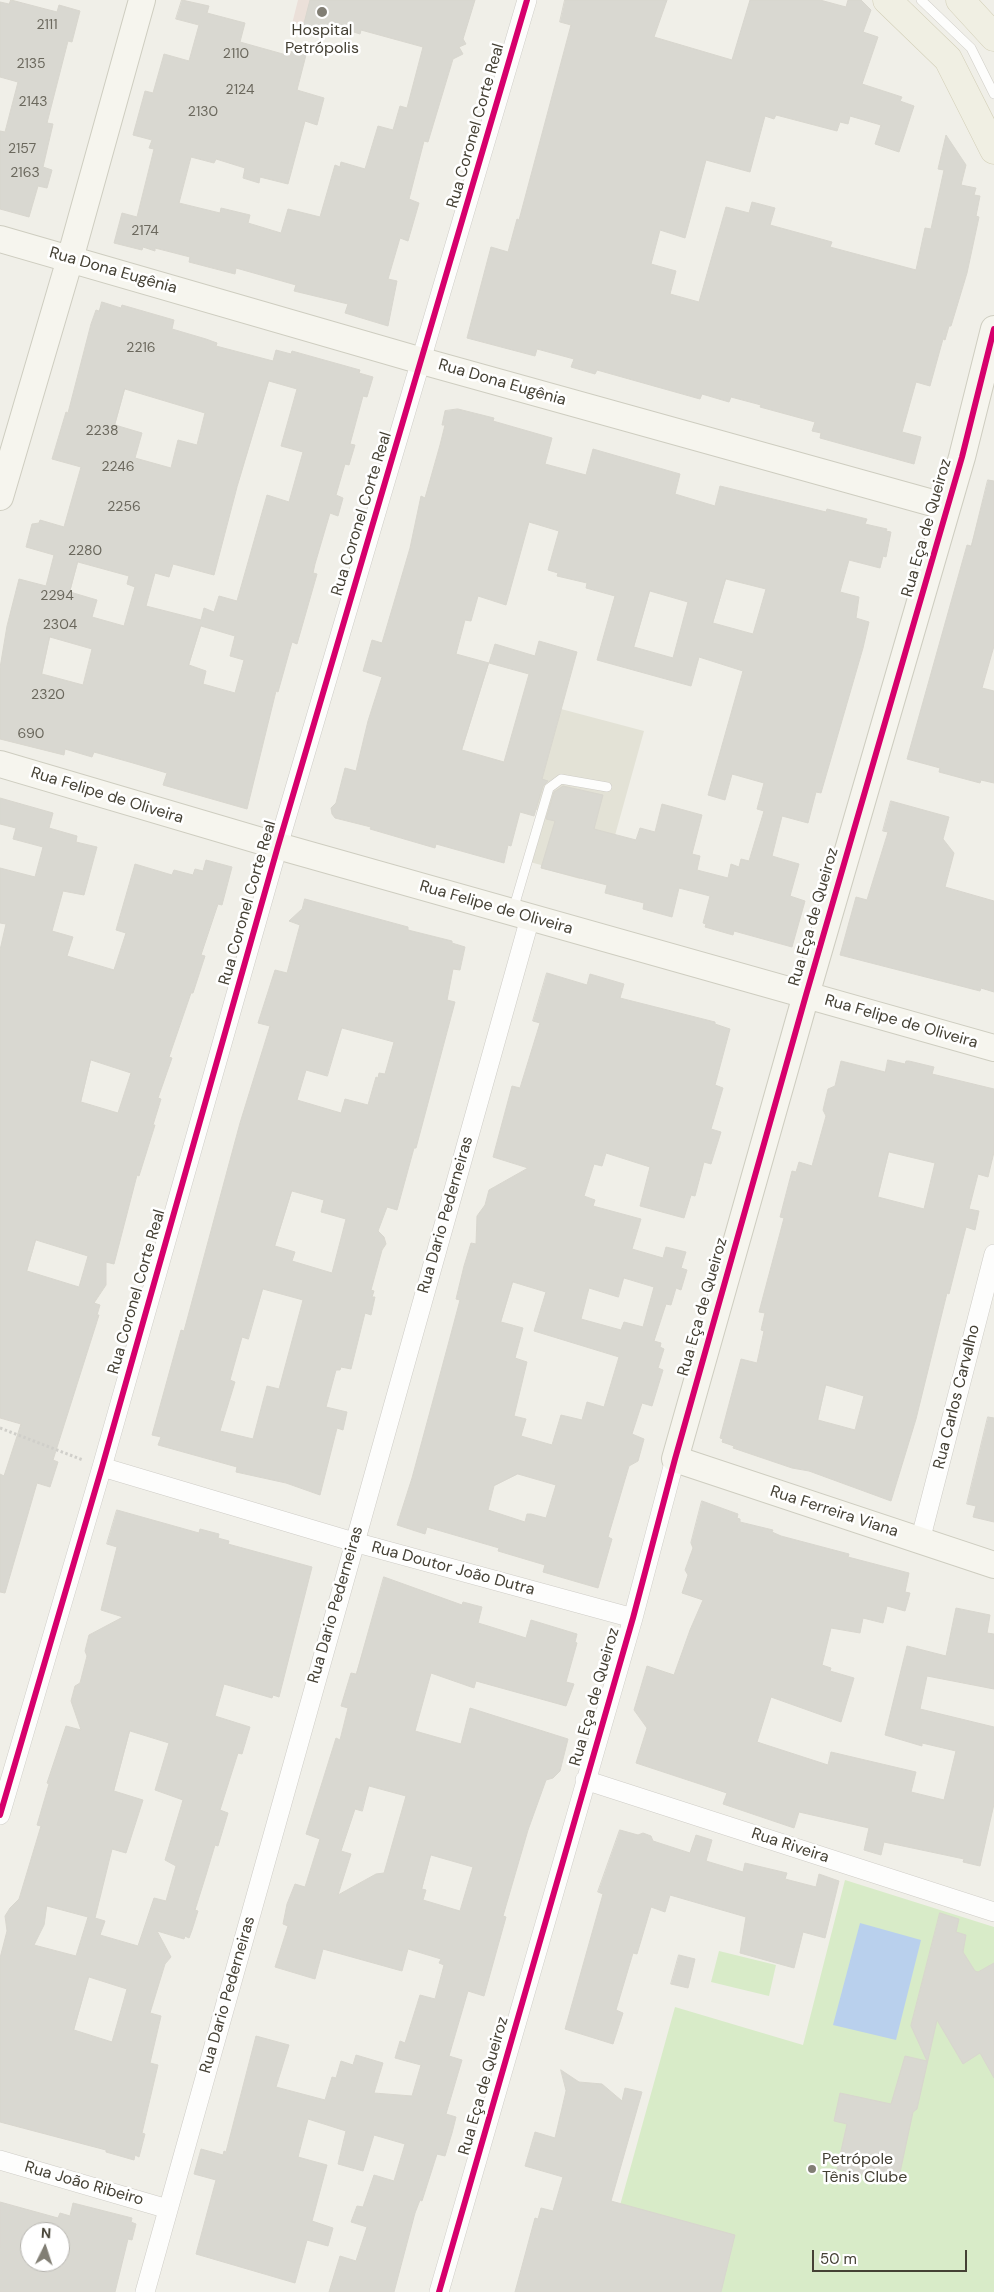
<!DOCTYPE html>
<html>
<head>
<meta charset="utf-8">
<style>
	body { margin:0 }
	#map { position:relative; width:994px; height:2292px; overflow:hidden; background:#f0efe8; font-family:"DM Sans",sans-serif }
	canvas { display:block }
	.north { position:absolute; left:20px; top:2222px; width:50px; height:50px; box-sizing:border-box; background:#fff; border:1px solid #b5b3ae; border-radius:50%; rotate:4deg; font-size:14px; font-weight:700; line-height:20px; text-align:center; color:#454135 }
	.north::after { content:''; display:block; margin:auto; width:18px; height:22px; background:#817e74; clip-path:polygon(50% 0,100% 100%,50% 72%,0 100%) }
	.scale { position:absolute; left:812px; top:2250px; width:155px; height:22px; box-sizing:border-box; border:2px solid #454135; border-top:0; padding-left:6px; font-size:15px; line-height:18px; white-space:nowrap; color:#454135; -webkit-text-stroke:4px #fff; paint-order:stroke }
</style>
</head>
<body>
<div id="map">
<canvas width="994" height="2292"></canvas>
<div class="north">N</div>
<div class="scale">50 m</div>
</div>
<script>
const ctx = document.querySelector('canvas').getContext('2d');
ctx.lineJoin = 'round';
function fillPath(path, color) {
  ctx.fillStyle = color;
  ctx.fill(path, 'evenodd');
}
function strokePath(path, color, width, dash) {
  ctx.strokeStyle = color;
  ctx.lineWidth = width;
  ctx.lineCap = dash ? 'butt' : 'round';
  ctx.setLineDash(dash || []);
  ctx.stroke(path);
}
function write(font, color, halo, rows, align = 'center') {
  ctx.font = font + ' "DM Sans",sans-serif';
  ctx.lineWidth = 5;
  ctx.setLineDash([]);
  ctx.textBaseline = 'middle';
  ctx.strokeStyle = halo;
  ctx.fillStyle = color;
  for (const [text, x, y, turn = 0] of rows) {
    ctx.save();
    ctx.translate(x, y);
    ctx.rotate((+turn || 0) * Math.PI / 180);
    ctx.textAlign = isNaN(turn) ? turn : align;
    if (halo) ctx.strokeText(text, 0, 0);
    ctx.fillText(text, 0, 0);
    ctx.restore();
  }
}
fillPath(new Path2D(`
	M561,709L644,731L614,839L584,864L580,879L541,868V865L530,862L543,812L533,809Z`), '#e3e2d6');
fillPath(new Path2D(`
	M298,0H351L341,37L292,24Z`), '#ebe0d9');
fillPath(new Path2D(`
	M845,1880L994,1927V2292H596L675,2007L803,2045Z
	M719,1951L776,1965L769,1996L711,1982Z`), '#d8ebc8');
fillPath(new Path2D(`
	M860,1923L921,1940L896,2040L833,2025Z`), '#b9d0ed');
const building = new Path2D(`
	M11,0L57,12L59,5L80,11L72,42L68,41L47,123L53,124L43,167L52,170L47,188L38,186L29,217L0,209V131L5,132L18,82L0,77V2L9,4Z
	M182,0L209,6L207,13L245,23L240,42L290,56L292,51L306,55L297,90L324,98L317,125L305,121L288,184L260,177L259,183L243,178L245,168L216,159L214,163L191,157L179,203L220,213L221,208L250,215L248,223L281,233L288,209L320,217L335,165L340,167L341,162L365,169L378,126L393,130L400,106L407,108L423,47L361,30L360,34L344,29L341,37L303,27L310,0H475L463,39L466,44L459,47L463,54L453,59L428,142L424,141L409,199L419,203L408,241L400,238L388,279L397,281L388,326L345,313L348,304L294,291L296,285L236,268L235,274L189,262L190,257L155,248V251L143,247L142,250L114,243L122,213L137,217L154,149L149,148L152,140L133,135L145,91L153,93L164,54L189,61L199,25L176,19Z
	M565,0H667L654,37L732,60L750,0H820L846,7L848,0H861L871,10L863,32L878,37L862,84L902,97L900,101L914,106L899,152L875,144L881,125L850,116L848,124L840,122L837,131L776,115L774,119L765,116L750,172L706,160L685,238L660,230L651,264L676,271L670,294L699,302L726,207L749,213L752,202L775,208L770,225L832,242L830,247L916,270L925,228L931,229L944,170L938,169L946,135L966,165L961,185L976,188L974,195L980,196L976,216L979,217L967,273L951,326H949L945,340L943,339L930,386L916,382L902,432L921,437L914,464L820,438L821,433L812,431L815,422L760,407L761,405L731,397L729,402L702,394L700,399L597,370L595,374L571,367L574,359L537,349L535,356L467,338L491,247L508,252L517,219L519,220L571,25L560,22Z
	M102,302L121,308L122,305L174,320L172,329L206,339L217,343L216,346L273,361L276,350L291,354L292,351L360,370L359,373L373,377L367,397L363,396L350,444L355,445L349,465L345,464L336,495L343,498L338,516L330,513L315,564L313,573L317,574L297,644L292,642L278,692L276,691L247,809L163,785L167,773L133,763L94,752L92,757L65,749L64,755L0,739V668L7,626L19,579L46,586L54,555L26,547L32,524L39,523L40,520L64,527L81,467L52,459L66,412L68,413L91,324L96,310L99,311ZM269,381L297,389L281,446L303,452L289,502L267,495L237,601L219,596L214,612L204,608L201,620L146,606L155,573L169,577L173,564L214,575L237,487ZM125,389L205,413L197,445L178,440L171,468L135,458L142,433L115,425ZM78,562L129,576L127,584L135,587L124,626L92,617L97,600L70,592ZM201,626L235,636L230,656L244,660L235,693L203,684L206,671L189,665ZM50,637L92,649L83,685L42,674Z
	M458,409L494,418L493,421L552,438L545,464L586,475L593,449L680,474L675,494L715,506L720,486L826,512L827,509L867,519L865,524L887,529L886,531L891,532L886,557L883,556L880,568L849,560L840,592L859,597L856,618L869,622L863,648L821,793L816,792L808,823L782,816L772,856L799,864L790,896L805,901L792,947L734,931L733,935L705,927L706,924L703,923L710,896L679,888L672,917L643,909L644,903L605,893L607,885L541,868L555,821L546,819L554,792L563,786L603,795L594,829L636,840L640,828L655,832L662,804L702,815L692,854L700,856L697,870L728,878L731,864L739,867L741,859L749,861L764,811L757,809L764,783L732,774L725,800L708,795L743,671L699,657L691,686L597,660L615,596L586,588L587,583L557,576L558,573L548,570L559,531L529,522L506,605L478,596L471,621L465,620L456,654L489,663L495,644L535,656L539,641L577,652L542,779L548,781L543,786L534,816L520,812L511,846L508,845L504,863L436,844L435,848L370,829L371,827L335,818L332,814L331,808L336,803L345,768L356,771L368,721L382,677L363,671L372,640L382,643L410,548L421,496L425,498L440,445L445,425H442L445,411ZM726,579L766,589L753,634L713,623ZM650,591L688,602L673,658L634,647ZM489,663L529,674L504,762L462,750Z
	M988,480L994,481V646L982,688L994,691V783L981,780L980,783L939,772L940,768L907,759L967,545L971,546Z
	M0,798L53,813L49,828L77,836L76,842L97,847L84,895L63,891L52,931L73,937L67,956L114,970L126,933L116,930L135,864L172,875L174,870L193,875L195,869L203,871L206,860L232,867L222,905L218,904L201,955L205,956L193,993H191L169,1057L172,1058L158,1098L161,1099L153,1125H155L139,1176L137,1175L114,1264L106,1262V1285L94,1303L100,1305L97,1315H99L53,1460L58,1462L50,1487L37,1483L5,1593L0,1592V1474L4,1476L21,1424L0,1418V950L6,924L0,923V868L35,877L43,847L13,839L16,828L0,824ZM91,1060L131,1073L118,1113L81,1102ZM36,1240L88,1256L79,1287L27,1271Z
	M891,801L949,817L943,839L954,853L945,887L994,901V992L981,988L980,991L840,955L856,897L867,900L888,832L883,831Z
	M305,899L408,927V930L452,941V943L465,947L460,970L453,969L447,1000L455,1002L416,1148H414L397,1210L387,1207L378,1231L384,1237L386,1244L382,1250L371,1290L374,1291L372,1297H375L371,1315L365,1313L351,1369L341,1367L340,1370H336L326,1407L347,1412L343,1430L337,1428L320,1495L286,1483L236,1472L237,1467L158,1445L161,1437L152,1435L181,1330L184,1331L240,1123L270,1026L258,1023L275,970L287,973L300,925L289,921L302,909ZM342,1028L394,1042L385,1074L379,1073L378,1078L376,1077L368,1105L345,1099L341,1113L297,1100L306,1070L327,1076ZM292,1191L324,1200L321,1212L346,1219L332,1273L292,1261L295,1252L275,1246ZM263,1289L303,1300L279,1389L267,1386L253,1439L220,1431L235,1382L230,1380L242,1337L248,1339Z
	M547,973L587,985L590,974L624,984L620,998L715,1022V1024L730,1029L715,1085L723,1088L711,1129L721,1132L711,1164L704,1162L695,1196L691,1195L684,1218L640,1206L650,1167L606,1153L602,1166L594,1164L584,1196L595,1200L593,1206L641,1219L632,1249L663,1258L666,1247L686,1252L681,1268L687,1270L681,1290L676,1288L671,1305L666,1304L654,1341L661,1343L660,1347L664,1349L658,1368L663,1370L652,1406L642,1403L632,1434L644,1439L638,1461L629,1466L608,1537L612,1539L598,1588L543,1572L545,1565L498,1551L499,1548L427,1527L425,1534L397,1525L412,1478L448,1345L460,1300L456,1299L464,1266L471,1243L476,1244L477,1216L485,1205L489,1190L528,1168L493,1157L512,1086L520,1088L540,1023L533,1021ZM624,1278L654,1287L643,1327L624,1322L621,1330L581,1319L589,1288L618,1297ZM513,1282L546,1292L534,1331L619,1357L604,1407L587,1402L582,1420L561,1415L552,1445L521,1436L526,1419L514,1416L527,1362L515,1358L523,1328L501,1322ZM518,1474L556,1485L546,1518L531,1514H527L525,1522L488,1510L494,1486Z
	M888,1060L905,1064L906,1061H909L934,1067L932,1074L994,1089V1152L988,1177L978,1174L969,1209L979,1211L975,1230L966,1227L949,1294L947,1293L916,1419L891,1501L809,1471L792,1468L733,1448L734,1446L722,1442L723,1439L720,1438L741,1359L757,1363L764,1331L761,1330L765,1313L759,1312L784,1218L780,1217L792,1171L796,1172L799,1162L812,1166L826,1116L823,1110L828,1089L835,1086L841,1061L885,1072ZM889,1152L935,1163L924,1209L878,1197ZM826,1385L864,1396L855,1430L818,1420Z
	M988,1417L994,1418V1522L973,1517L976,1506L967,1504Z
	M702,1501L738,1514L737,1518L740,1519V1522L773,1530L772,1532L781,1536L849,1554L848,1557L909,1573L905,1592L910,1593L905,1611L887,1606L883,1623L863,1618L860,1633L831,1628L822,1665L831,1668L830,1671L854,1678L841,1722L771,1697L757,1742L828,1765L831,1752L916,1772L911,1792L944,1800L956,1751L922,1743V1746L885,1735L907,1646L946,1656L956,1608L990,1615L987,1633L994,1634V1689L927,1676L920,1709L994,1727V1804L980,1866L963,1862L964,1859L884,1842L881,1855L864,1850L869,1828L799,1812L794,1828L723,1804L727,1793L636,1763L647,1728L634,1710L647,1666L674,1675L690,1630L703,1600L682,1593L688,1575L685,1570L693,1548L691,1543Z
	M117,1510L199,1533L200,1529L219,1534L218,1538L229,1541L228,1544L312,1567L279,1697L273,1695L272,1698L224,1684L215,1716L250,1727L242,1754L238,1753L220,1810L228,1813L218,1846L215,1845L206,1875L195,1910L198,1911L192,1930L189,1938L185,1936L184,1939L157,1931L171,1957L165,1964L150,2013L161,2016L150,2063L158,2065L142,2133L145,2134L139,2157L135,2155L134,2160L106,2152V2150L0,2122V1958L7,1931L5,1916L10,1908L19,1899L41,1826L37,1825L49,1784L47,1783L66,1726L81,1730L71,1701L75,1686L80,1683L87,1656L85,1651L89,1635L123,1617L101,1610L117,1547L107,1544ZM130,1731L169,1743L155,1790L183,1800L165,1860L176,1866L166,1901L154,1898L138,1946L100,1935L105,1921L95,1918L112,1849L126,1853L143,1800L114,1791ZM47,1906L88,1917L76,1956L34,1945L44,1925ZM89,1977L127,1989L112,2042L74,2030Z
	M384,1577L462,1605L463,1602L482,1607L478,1623L488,1626L526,1638L531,1620L577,1634L575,1642L577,1643L566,1682L574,1684L566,1706L476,1681L474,1688L431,1673L415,1731L461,1744L470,1708L568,1739L560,1771L553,1778L546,1780L528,1830L503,1916L506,1917L484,1996L468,1991L449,2056L462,2060L446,2114L456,2117L452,2133L445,2156L437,2154L422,2201L420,2200L415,2213L394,2292H329L340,2256L356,2261L367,2227L351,2222L357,2206L363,2207L374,2175L394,2181L405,2144L374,2135L363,2171L338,2164L346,2131L308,2119L298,2157L327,2165L312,2221L333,2228L328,2246L307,2240L295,2283L196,2254L216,2180L194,2174L201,2149L223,2155L224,2151L226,2152L256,2036L289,2045L276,2087L325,2100L332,2077L336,2078L341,2061L353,2065L356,2055L383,2063L374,2093L412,2096L421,2065L395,2058L400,2041L405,2043L420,1995L435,1999L444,1965L439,1963L441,1959L408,1949L402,1971L323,1949L315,1979L275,1967L288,1926L283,1924L287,1904L295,1884L305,1887L320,1839L306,1834L336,1738L340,1740L348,1708L341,1706L351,1673L356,1674ZM369,1786L406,1796L384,1873L376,1874L338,1895L351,1854L341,1851L355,1809L362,1811ZM431,1855L473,1867L460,1911L423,1900L426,1890L422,1889Z
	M620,1830L638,1835L643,1833L651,1836L653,1841L690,1853L696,1835L712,1840L706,1861L743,1872L745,1863L787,1873L785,1879L816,1887L819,1874L839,1881L825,1938L803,1932L794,1968L740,1953L746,1917L670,1895L665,1912L651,1907L637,1954L633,1953L616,2010L623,2013L613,2044L565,2029L603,1894L598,1892Z
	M940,1913L959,1919L956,1932L966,1935L963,1952L975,1971L978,1972L994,1963V2078L980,2053L963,2064L937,2020L917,2109L913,2112L898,2182L837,2169L847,2124L834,2121L840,2093L891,2104L905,2056L927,2061L911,2026Z
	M679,1955L695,1959L688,1988L671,1984Z
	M561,2070L579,2082L602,2084L622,2101L625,2088L642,2092L611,2201L735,2235L721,2292H515L535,2218L538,2219L541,2208L553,2211L563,2177L525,2166L535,2132L555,2138L566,2091Z
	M0,2202L58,2218L60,2213L70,2216L73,2203L132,2218L131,2222L136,2224L132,2240L128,2239L115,2292H0ZM30,2232H60V2262H30Z`);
fillPath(building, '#d9d8d1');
strokePath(building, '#d8d6ce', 1);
const lane = new Path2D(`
	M921,0L971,48L994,94
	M513,910L549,788L561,779L607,787`);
const street = new Path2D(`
	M102,1467L354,1542L633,1618
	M920,1541L994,1254
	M585,1780L994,1912
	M0,1815L102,1467L278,846L527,0
	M0,2160L168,2209
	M145,2292L530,918
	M439,2292L633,1618L675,1459`);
const secondary = new Path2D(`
	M0,239L422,361L947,507
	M994,329L962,457L806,995L675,1459L994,1565
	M0,497L70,259L142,0
	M0,764L278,846L994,1048`);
const primary = new Path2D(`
	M887,0L948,59L994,150
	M960,0L994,37`);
strokePath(lane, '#ceccc6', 10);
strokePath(street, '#ceccc6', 20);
strokePath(secondary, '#cecdc0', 28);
strokePath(primary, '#d2ceb6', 29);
strokePath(new Path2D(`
	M0,1428L83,1460`), '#d0cfca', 3, [2.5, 2.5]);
strokePath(lane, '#fdfdfc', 9);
strokePath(street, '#fdfdfc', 19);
strokePath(secondary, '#f6f5ee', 26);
strokePath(primary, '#f0efe3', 28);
strokePath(new Path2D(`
	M0,1815L102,1467L278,846L527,0
	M439,2292L633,1618L675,1459L806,995L962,457L994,329`), '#d6006c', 6);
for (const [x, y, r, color] of [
	[322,12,6,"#817e74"],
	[812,2169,5,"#817e74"]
]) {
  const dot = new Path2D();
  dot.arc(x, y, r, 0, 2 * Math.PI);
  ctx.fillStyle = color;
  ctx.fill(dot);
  strokePath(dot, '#fff', 2);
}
write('14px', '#6b685d', null, [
	["2111",47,25],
	["2110",236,54],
	["2135",31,64],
	["2124",240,90],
	["2143",33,102],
	["2130",203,112],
	["2157",22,149],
	["2163",25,173],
	["2174",145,231],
	["2216",141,348],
	["2238",102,431],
	["2246",118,467],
	["2256",124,507],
	["2280",85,551],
	["2294",57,596],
	["2304",60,625],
	["2320",48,695],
	["690",31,734]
]);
write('16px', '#454135', '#fff', [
	["Hospital",322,31],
	["Petrópolis",322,49],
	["Petrópole",822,2160,"left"],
	["Tênis Clube",822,2178,"left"]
]);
write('16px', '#454135', '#fff', [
	["Rua Coronel Corte Real",476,126,-74],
	["Rua Dona Eugênia",113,271,16],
	["Rua Dona Eugênia",502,383,16],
	["Rua Coronel Corte Real",362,514,-73],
	["Rua Eça de Queiroz",927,528,-74],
	["Rua Felipe de Oliveira",107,796,17],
	["Rua Coronel Corte Real",248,903,-74],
	["Rua Felipe de Oliveira",496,908,16],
	["Rua Eça de Queiroz",814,917,-74],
	["Rua Felipe de Oliveira",901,1022,16],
	["Rua Dario Pederneiras",446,1215,-74],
	["Rua Coronel Corte Real",137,1292,-74],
	["Rua Eça de Queiroz",703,1307,-74],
	["Rua Carlos Carvalho",957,1397,-76],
	["Rua Ferreira Viana",834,1512,18],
	["Rua Doutor João Dutra",453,1569,15],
	["Rua Dario Pederneiras",336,1605,-74],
	["Rua Eça de Queiroz",595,1697,-74],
	["Rua Riveira",790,1846,18],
	["Rua Dario Pederneiras",228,1995,-74],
	["Rua Eça de Queiroz",484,2086,-74],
	["Rua João Ribeiro",84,2184,16]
]);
</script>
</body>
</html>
